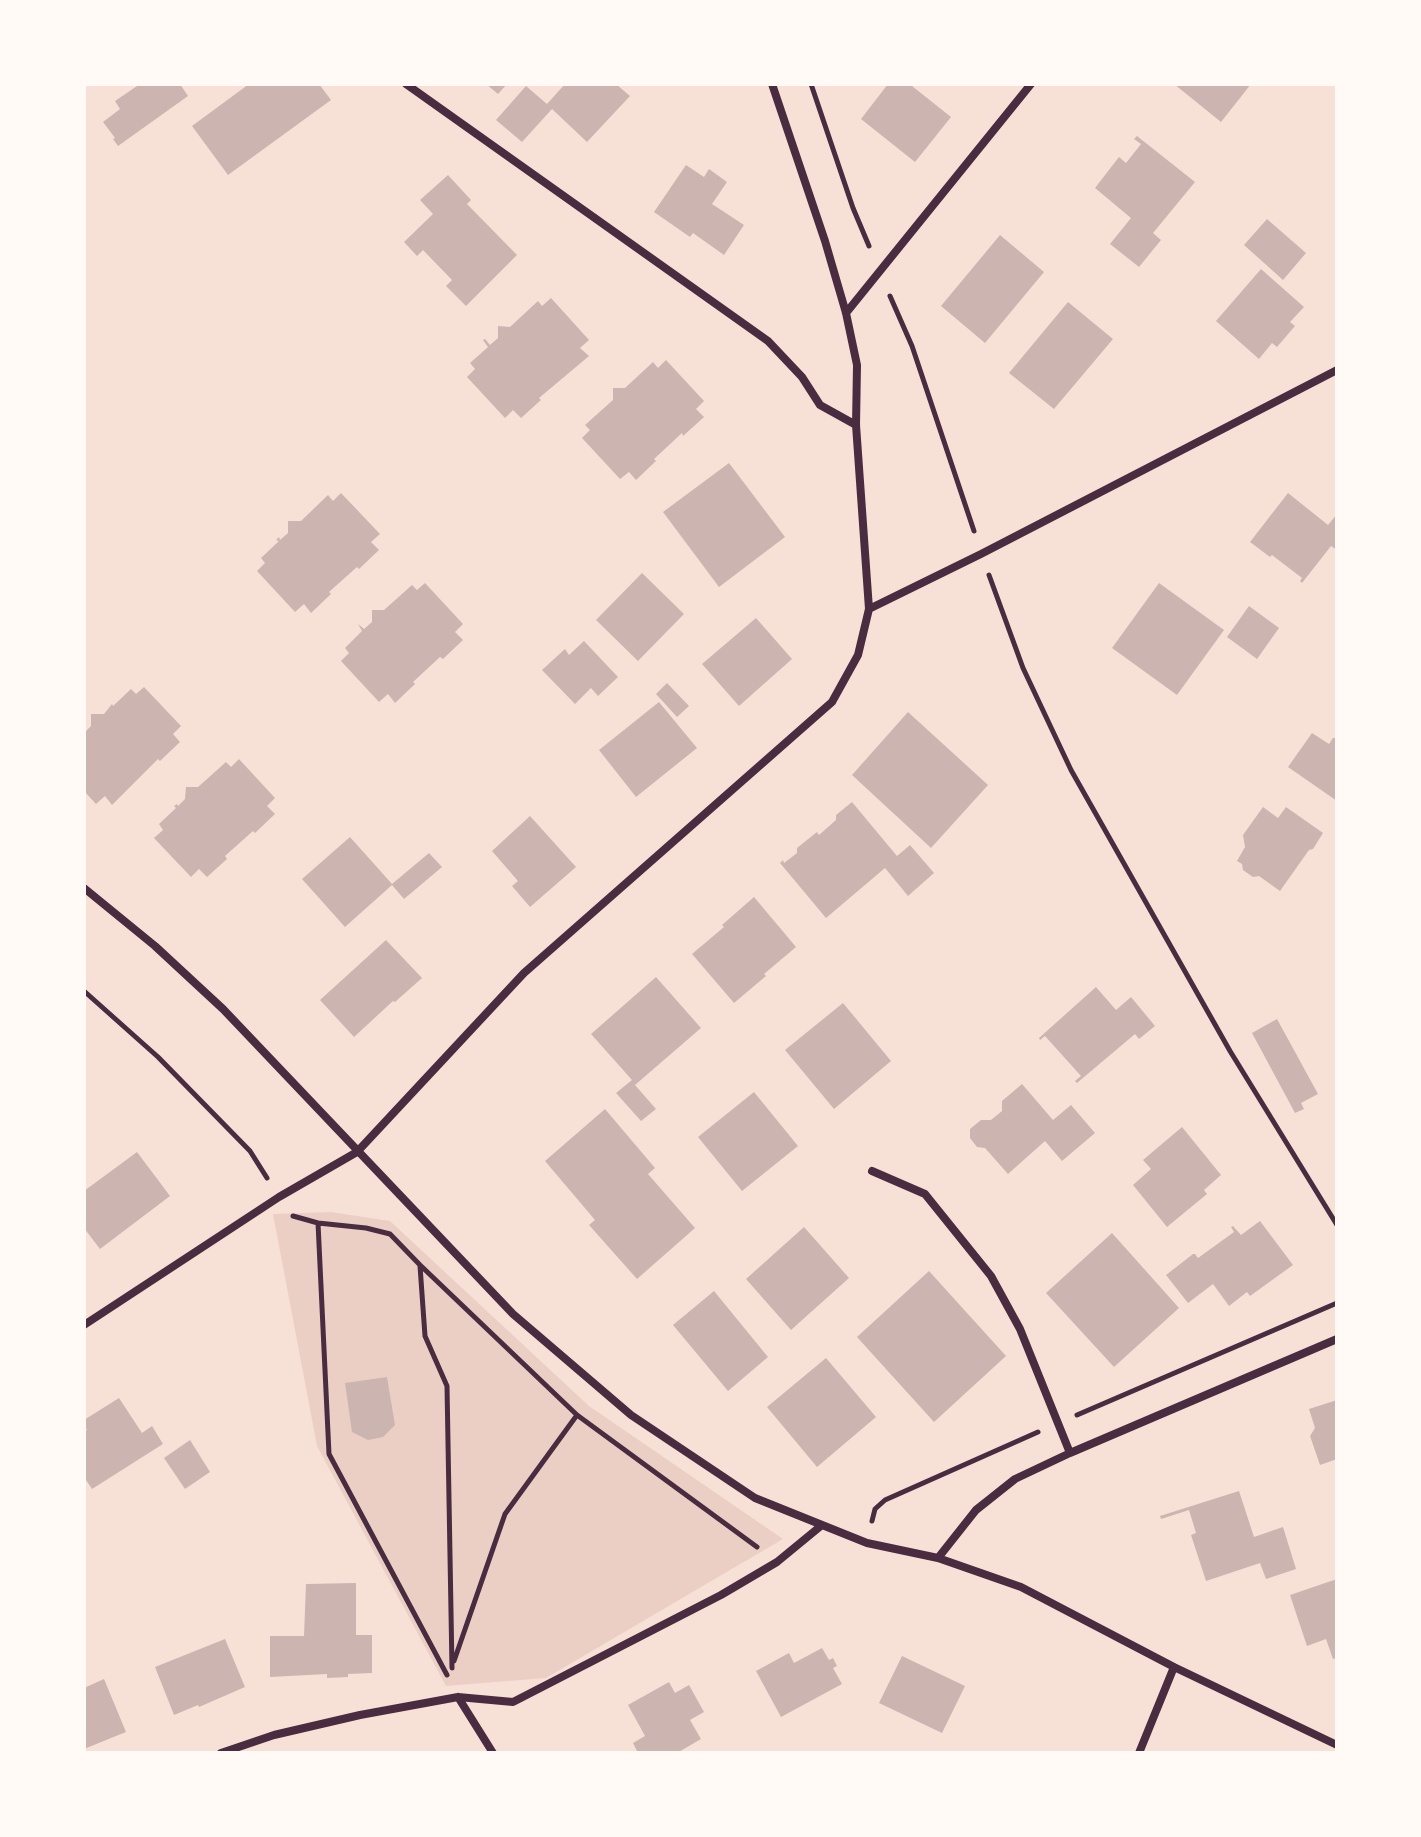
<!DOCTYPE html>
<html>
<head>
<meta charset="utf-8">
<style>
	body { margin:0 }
	#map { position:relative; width:1421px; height:1837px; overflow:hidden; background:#f7e1d7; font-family:Barlow,sans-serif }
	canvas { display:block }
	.frame { position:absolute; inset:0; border:86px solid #fffaf5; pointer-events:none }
</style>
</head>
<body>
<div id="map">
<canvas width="1421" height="1837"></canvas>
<div class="frame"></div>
</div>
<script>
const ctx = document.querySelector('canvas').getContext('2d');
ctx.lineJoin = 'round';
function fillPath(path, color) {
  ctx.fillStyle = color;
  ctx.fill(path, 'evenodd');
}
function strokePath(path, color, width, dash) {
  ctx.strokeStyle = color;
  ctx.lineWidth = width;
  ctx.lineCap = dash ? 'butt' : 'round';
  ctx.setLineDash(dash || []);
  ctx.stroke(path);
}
fillPath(new Path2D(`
	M331,1212L390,1221L589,1406L783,1539L546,1678L446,1686L317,1446L273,1214Z`), '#ebcfc5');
fillPath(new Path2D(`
	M140,84H180L188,96L118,146L113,139L115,138L103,122L120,109L115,101Z
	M249,84H319L331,100L228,175L192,126Z
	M486,84H507L498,94Z
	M565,84H616L630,96L587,142L552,109L522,142L496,120L526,86L547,104Z
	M888,84H914L912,86L951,117L915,162L861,119Z
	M1174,84H1251L1221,122Z
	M1137,136L1195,182L1153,233L1161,240L1139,267L1110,244L1131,218L1095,188L1119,157L1126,163L1141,144L1134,139Z
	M686,165L704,177L709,169L727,182L712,204L744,225L724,255L693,233L690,237L654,212Z
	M448,175L471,200L467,204L517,255L466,306L446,286L452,280L423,250L417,256L404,242L433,214L420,200Z
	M1267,219L1306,253L1283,280L1244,245Z
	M1000,235L1044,272L985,343L941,306Z
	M1261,269L1304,307L1290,322L1295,326L1277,347L1272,343L1259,359L1216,321Z
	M551,298L589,340L580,348L589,356L539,398L541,400L521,418L513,410L505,418L467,377L475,369L470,363L488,347L483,340L485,339L490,345L498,338V326L510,327L538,301L542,306Z
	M1068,302L1113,339L1054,409L1009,373Z
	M666,360L704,401L696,409L704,417L683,436L682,433L654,459L656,461L636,480L629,472L620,479L582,438L590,430L585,425L613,400V388H625L653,362L658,368Z
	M729,463L785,537L719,587L663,512Z
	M341,493L380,534L371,542L379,550L359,569L357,567L329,592L331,594L311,613L304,604L295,612L257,571L265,563L261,558L279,541L276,540L279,537L280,540L288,533V521H301L328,495L333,501Z
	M1288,493L1328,525L1337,514V550L1331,546L1302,583L1300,581L1302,578L1272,555L1270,557L1250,542Z
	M642,573L684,614L638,661L596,620Z
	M425,583L463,624L455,632L463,640L443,659L440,657L413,682L415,684L395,703L388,694L379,702L341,661L349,653L345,648L362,631L358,624L364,629L372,622V610H384L412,585L417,590Z
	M1159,583L1224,630L1177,695L1112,648Z
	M1249,606L1279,628L1257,659L1227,637Z
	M756,618L792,659L739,706L702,664Z
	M584,641L618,677L598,696L591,688L575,704L542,670L565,649L569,655Z
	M667,683L689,706L677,717L656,694Z
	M144,687L181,726L173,734L180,742L160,761L158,759L112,805L105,796L96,804L84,791V733L91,726V714H104L112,704L113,706L131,689L136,694Z
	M659,702L697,748L636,797L599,750Z
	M908,712L988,785L931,848L852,775Z
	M1312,733L1329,744L1333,738H1337V801L1288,767Z
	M239,759L275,798L267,806L275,814L255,833L253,831L225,856L227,859L207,877L199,869L191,877L154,838L163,830L159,824L176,808L174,806L177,804L178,806L185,799L186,787H198L226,762L231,767Z
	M852,802L897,856L910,845L934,873L908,896L885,868L826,918L780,863L783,860L784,863L797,853V848L817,832L819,835L836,820V815Z
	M1263,807L1278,818L1286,807L1323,833L1313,849L1309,850L1280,891L1259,876L1253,877L1243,870L1242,864L1237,861L1245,847L1243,835Z
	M530,816L576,867L530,907L512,886L518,881L492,851Z
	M350,837L392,884L429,853L442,867L404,899L392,885L345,927L302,879Z
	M754,897L796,947L764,974L766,976L734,1003L692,954L724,927L722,925Z
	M386,940L422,978L395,1002L393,1001L354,1037L320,1000Z
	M656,977L701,1028L635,1085L656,1109L641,1121L616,1093L632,1080L591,1034Z
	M1096,987L1116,1010L1131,997L1155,1026L1139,1039L1135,1034L1077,1083L1075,1081L1081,1076L1045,1036L1040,1040L1039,1038Z
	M843,1003L891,1061L834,1109L785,1050Z
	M1277,1019L1318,1094L1301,1103L1304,1109L1295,1113L1252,1033Z
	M1022,1084L1053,1120L1071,1105L1095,1133L1062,1161L1045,1141L1008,1174L985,1148L977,1147L970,1138V1129L981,1120H991L1002,1111V1101Z
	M754,1092L798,1146L742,1191L698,1137Z
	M605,1109L655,1168L648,1174L695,1228L637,1279L589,1225L595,1220L545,1161Z
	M1182,1127L1221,1175L1204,1190L1207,1194L1167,1227L1133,1185L1151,1169L1143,1160Z
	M137,1152L170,1196L100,1249L84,1228V1191Z
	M1260,1221L1293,1265L1250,1296L1247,1292L1229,1306L1213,1284L1188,1303L1166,1275L1193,1254H1195L1198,1258L1234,1232L1231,1227L1233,1226L1241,1235Z
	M804,1227L849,1278L791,1330L746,1279Z
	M1112,1233L1179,1308L1114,1367L1046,1293Z
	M929,1271L1006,1356L934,1422L857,1337Z
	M714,1291L768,1357L728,1391L673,1325Z
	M826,1358L876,1417L817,1467L767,1407Z
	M387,1377L395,1425L383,1437L368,1440L352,1432L345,1383Z
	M119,1398L142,1433L152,1426L163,1444L92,1489L84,1477V1432L87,1430L84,1425V1420Z
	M1337,1400V1459L1320,1465L1310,1436L1315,1428L1309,1409Z
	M190,1440L210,1472L185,1489L164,1458Z
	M1239,1491L1254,1537L1283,1527L1296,1569L1266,1579L1260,1563L1206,1581L1191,1535L1196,1533L1189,1510L1161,1519L1160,1516Z
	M1337,1579V1658L1333,1659L1326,1639L1307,1646L1290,1595Z
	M356,1583V1635H372V1673L348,1674V1677L327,1678V1674L270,1677V1636H304L306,1584Z
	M225,1639L245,1687L199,1707L198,1705L174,1715L155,1667Z
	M822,1648L829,1660L833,1658L837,1666L833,1668L842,1684L781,1717L756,1671L789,1653L794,1663Z
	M902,1656L965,1686L942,1733L879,1703Z
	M104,1679L126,1732L84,1749V1688Z
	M669,1682L675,1693L689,1685L704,1712L690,1720L701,1739L677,1753H638L633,1743L645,1736L628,1705Z`), '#ccb4b1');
strokePath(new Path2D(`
	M811,84L853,208L869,246
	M890,296L912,346L974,531
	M989,575L1023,668L1071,770L1230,1051L1337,1225
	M84,991L158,1057L250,1151L267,1178
	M293,1216L318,1223L366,1228L390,1234L420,1265L577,1415L757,1547
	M318,1223L329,1454L447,1675
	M420,1266L425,1336L447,1386L452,1668
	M1077,1415L1337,1303
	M872,1521L875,1509L885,1500L1038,1432
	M454,1661L505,1514L577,1415`), '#4a2c40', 5);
strokePath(new Path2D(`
	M406,84L768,341L802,377L820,405L856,425
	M846,313L1031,84
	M869,609L981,554L1337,370
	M84,888L155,946L223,1009L513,1314L631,1415L755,1498L867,1543L938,1558L1021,1587L1174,1667L1337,1745
	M872,1171L925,1194L991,1276L1020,1329L1070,1453
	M84,1325L279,1197L357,1152L524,973L832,702L858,655L869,609L856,425L857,365L846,313L825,241L772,84
	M938,1558L976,1510L1015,1479L1070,1453L1337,1339
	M458,1697L493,1753
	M221,1753L274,1735L360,1715L458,1697L513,1702L721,1595L777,1562L822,1525
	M1139,1753L1174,1667`), '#4a2c40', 8);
</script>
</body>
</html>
